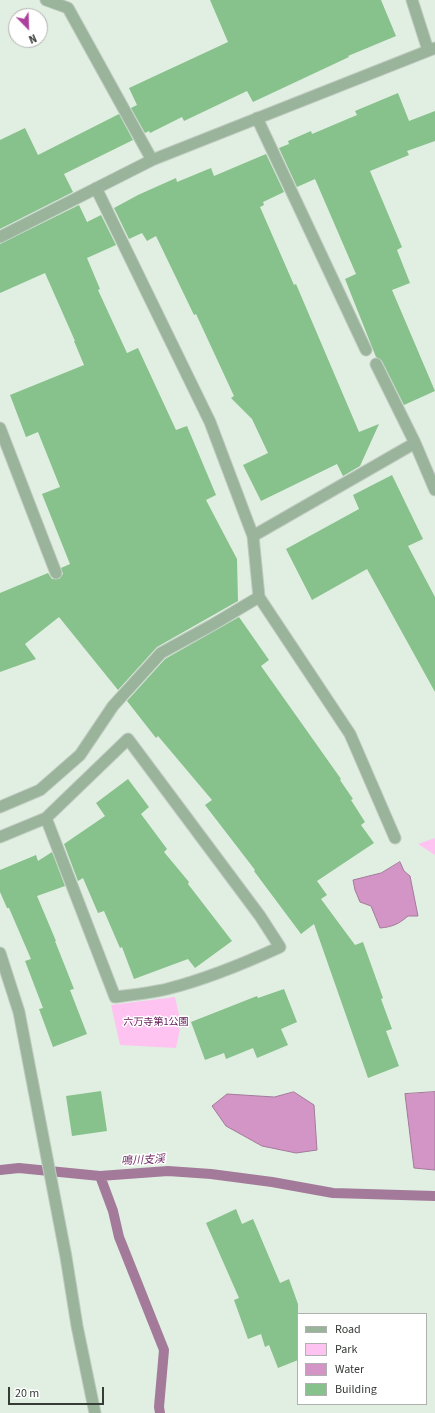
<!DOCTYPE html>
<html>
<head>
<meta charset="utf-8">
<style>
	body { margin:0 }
	#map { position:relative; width:435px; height:1413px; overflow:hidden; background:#e1efe2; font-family:"Source Sans 3",sans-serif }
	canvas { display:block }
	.legend { position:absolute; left:297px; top:1313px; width:130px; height:92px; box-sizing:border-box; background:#fff; border:1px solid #afb1af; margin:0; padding:5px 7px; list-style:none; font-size:12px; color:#363b36 }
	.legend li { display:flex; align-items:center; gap:8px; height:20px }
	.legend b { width:20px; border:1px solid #afb1af }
	.north { position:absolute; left:8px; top:8px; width:40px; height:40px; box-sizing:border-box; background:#fff; border:1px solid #afb1af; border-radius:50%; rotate:157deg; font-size:11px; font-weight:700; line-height:16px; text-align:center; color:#363b36 }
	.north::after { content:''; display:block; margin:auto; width:14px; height:18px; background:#ae409d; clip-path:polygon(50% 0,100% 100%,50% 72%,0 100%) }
	.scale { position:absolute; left:8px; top:1387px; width:96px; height:18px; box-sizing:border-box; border:2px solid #363b36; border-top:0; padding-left:5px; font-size:12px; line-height:14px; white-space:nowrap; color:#363b36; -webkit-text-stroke:3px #fff; paint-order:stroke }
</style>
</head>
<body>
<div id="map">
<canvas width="435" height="1413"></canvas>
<ul class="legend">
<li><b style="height:5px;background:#9ab39b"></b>Road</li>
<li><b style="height:11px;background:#fec3f1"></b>Park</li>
<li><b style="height:11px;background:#d295c5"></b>Water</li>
<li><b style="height:11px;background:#87c18b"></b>Building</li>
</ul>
<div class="north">N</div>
<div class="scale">20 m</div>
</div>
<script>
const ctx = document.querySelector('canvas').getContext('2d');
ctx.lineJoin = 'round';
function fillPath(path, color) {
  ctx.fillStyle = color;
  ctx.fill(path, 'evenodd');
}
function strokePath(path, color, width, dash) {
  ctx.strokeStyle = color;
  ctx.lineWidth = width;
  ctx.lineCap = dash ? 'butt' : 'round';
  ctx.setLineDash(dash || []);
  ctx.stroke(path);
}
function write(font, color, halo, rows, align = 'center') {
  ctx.font = font + ' "Source Sans 3","Noto Sans JP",sans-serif';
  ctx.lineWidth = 3;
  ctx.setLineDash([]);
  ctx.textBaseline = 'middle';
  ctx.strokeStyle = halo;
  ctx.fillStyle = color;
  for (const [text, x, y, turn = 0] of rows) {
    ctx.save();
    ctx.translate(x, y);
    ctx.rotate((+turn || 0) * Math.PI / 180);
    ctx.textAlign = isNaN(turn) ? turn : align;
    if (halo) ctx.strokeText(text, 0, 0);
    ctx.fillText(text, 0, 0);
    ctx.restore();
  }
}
fillPath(new Path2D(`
	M435,838V855L418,844Z
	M175,997L181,1024L176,1048L120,1045L111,1005Z`), '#fec3f1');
const water = new Path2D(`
	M400,862L404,871L410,876L418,916H408C399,924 392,927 380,928L371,906L360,902L355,890L353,880L381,873Z
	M294,1092L314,1105L317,1150L296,1153L262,1146L226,1126L212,1106L227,1094L274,1097Z
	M435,1092V1170L414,1168L405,1094Z`);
fillPath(water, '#d295c5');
strokePath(water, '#a37a9a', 1);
strokePath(new Path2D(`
	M0,1170L19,1168L100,1176
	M160,1413L159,1407L164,1350L119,1237L113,1211L100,1176L168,1171L211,1174L272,1182L333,1193L435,1196`), '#a37a9a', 10);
fillPath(new Path2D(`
	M210,0H381L396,36L348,56L349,57L253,102L247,91L184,121L182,117L150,133L149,131L145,133L131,108L137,105L129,88L228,42Z
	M398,93L409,121L435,111V141L407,151L409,155L370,171L402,247L397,250L410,283L392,290L435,391L404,405L382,361L376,357L345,279L356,274L315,179L297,187L279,148L289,144L288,141L311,131L312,134L357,115L355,111Z
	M119,114L133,140L64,174L73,192L0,229V140L25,128L38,155Z
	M266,154L284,192L263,202L264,205L260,207L294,285L296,284L359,432L379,424L360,466L343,476L337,464L261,501L243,465L268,453L252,419L231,398L234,396L196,314L194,315L156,236L147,241L142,233L129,239L114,208L138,195L176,178L177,182L211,168L214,176Z
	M79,205L87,222L101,215L116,245L87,258L100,289L98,290L127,353L138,348L176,430L187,426L216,495L206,500L237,559L238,601L157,647L118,690L59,617L25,644L36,659L0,672V593L48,573L52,579H59L63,574L61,568L70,564L42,494L60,487L38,432L26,437L10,395L84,365L74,341H75L45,273L0,293V244Z
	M392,475L423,539L408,546L435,597V692L367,569L312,600L286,549L359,509L353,495Z
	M239,617L269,660L261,666L341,779L340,780L353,799L351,800L365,822L361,825L374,843L317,881L327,895L321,899L355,945L363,942L383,998L381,999L392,1029L386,1031L399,1066L368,1078L314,924L301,934L254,871L255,870L205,805L212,800L158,736L156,738L127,701L165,659Z
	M128,779L149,807L141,814L167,849L164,852L189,882L188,884L232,941L195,968L188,959L134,979L122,947L120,948L104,911L98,913L83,878L78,881L64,844L105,816L96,803Z
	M52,852L65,886L37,896L56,941H55L74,989L70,990L87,1034L53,1047L39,1009L43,1008L25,961L31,959L9,908H7L0,892V870L36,855L38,861Z
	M284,989L297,1022L281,1029L288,1045L257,1058L253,1048L226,1059L224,1053L205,1060L191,1022L257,996L258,998Z
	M101,1091L107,1131L72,1136L66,1096Z
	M236,1209L242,1224L253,1219L280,1283L289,1279L298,1304V1360L278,1368L269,1345L265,1347L261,1334L248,1339L234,1300L239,1298L206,1223Z`), '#87c18b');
const minor = new Path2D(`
	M46,0L68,8L152,160
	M412,0L428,50
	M257,118L366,350
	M96,188L210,422L253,536L259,597L350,734L395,838
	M0,237L152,160L435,48
	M376,364L415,443
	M0,428L56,573
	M253,536L415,443L435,490
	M0,807L40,790L80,755L113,706L161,653L212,625L259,597
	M0,837L46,818L128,739L260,916L280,947C243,964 207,979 167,989C150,993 132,995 115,997L46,818`);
const tertiary = new Path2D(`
	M0,953L19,1012L66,1257L77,1326L95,1413`);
strokePath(minor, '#bfcbc0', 13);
strokePath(tertiary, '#bfcbc0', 13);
strokePath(minor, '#9ab39b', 11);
strokePath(tertiary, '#9ab39b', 11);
write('10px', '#5c1452', '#fff', [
	["六万寺第1公園",156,1023]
]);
write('italic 11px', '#742c68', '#fff', [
	["鳴川支渓",143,1161,-3]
]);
</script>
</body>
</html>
